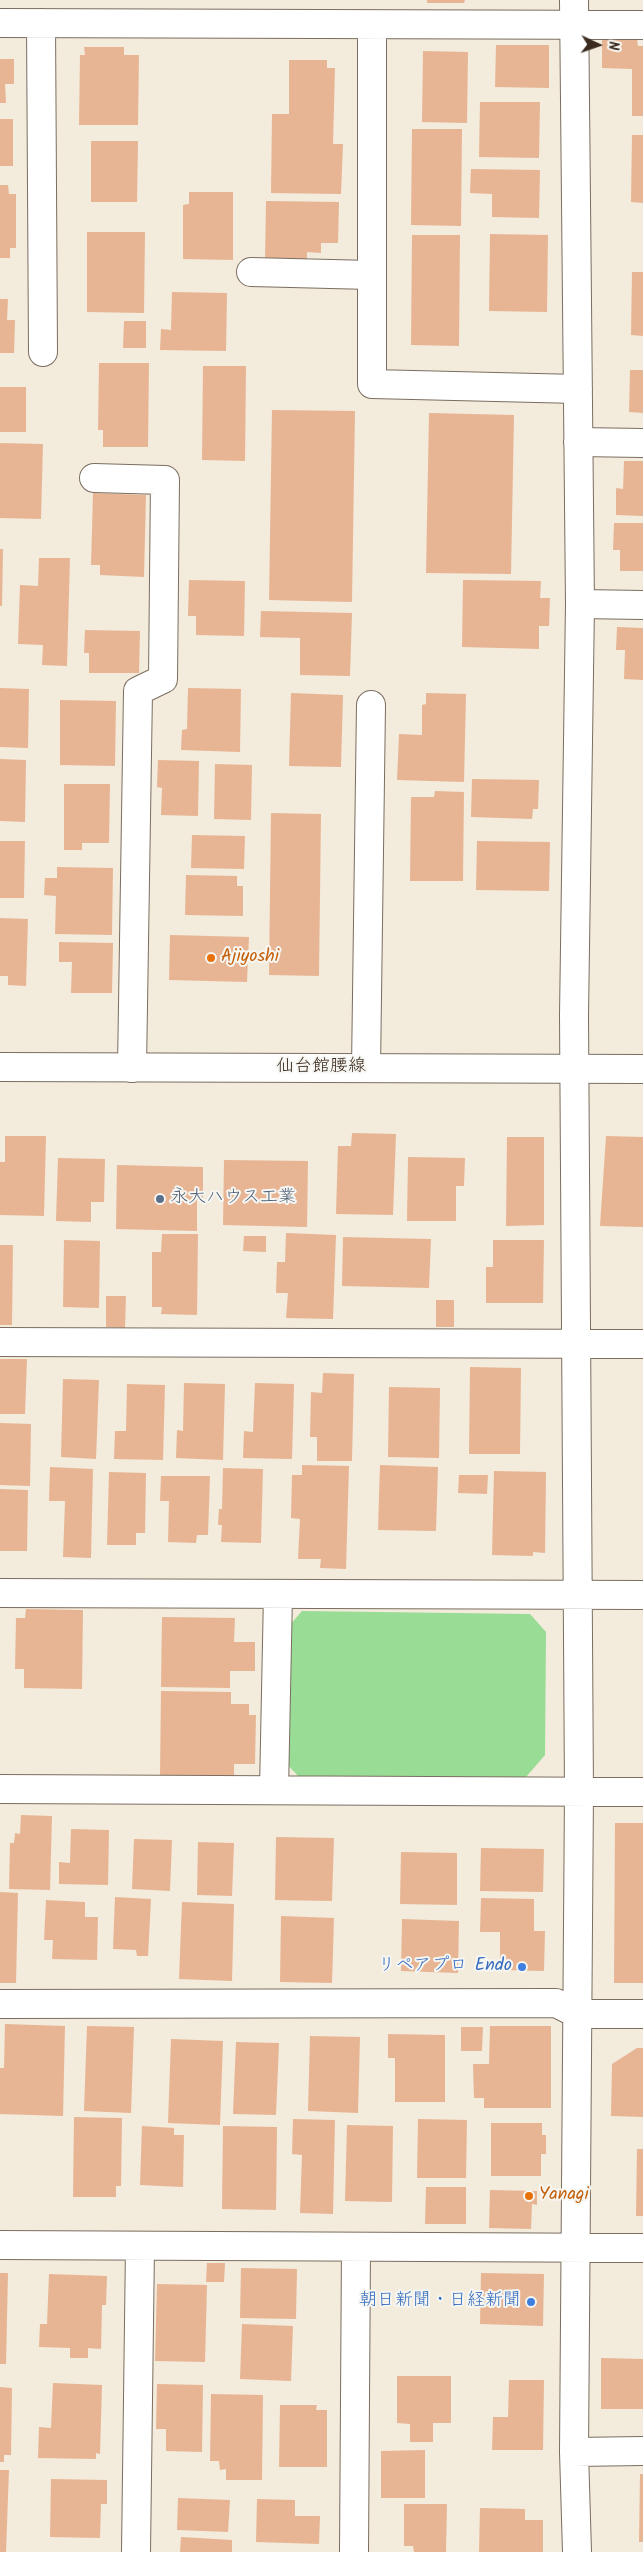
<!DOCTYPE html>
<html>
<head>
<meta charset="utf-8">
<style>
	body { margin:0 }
	#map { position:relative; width:643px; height:2552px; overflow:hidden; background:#f3ebdb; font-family:Kalam,sans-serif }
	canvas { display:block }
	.north { position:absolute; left:573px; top:20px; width:50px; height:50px; -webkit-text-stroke:4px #f6f6f2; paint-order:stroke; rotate:93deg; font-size:14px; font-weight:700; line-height:20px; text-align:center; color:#3b2a1e }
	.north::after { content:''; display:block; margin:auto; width:18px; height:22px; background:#3b2a1e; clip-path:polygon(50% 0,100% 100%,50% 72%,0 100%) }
</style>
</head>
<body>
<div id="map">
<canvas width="643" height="2552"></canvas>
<div class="north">N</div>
</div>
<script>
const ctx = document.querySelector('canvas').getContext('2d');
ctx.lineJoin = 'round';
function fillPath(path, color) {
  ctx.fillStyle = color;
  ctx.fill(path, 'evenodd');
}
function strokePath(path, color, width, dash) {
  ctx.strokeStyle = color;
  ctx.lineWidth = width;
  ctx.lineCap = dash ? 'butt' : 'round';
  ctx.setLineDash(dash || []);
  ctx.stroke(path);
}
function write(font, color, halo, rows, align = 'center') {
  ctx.font = font + ' Kalam,"Klee One",sans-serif';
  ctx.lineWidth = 4;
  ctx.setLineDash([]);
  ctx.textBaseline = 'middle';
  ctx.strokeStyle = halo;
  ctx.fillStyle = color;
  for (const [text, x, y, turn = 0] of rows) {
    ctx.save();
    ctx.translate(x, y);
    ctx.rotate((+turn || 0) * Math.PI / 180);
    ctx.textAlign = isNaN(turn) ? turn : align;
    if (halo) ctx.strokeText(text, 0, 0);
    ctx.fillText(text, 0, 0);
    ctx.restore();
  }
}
fillPath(new Path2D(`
	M302,1611L530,1614L546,1632L545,1755L526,1777L298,1776L286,1763L289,1626Z`), '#98dc95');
fillPath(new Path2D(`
	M427,0H465L464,3H427Z
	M602,39H637L638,46H643V116H632V69L602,68Z
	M496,45H549V88L495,87Z
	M84,47H124V55H139L138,125H79L80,55H85Z
	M423,51L468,52L467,123L422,122Z
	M0,59H14V84H5L6,103H0Z
	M289,60H327V68H335L333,144H343L341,194L271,193L272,114H289Z
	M480,102H540L539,158L479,157Z
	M0,119H13V166H0Z
	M412,129H462L461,226L411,225Z
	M632,135H643V203L631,202Z
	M91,141H138L137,202H91Z
	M471,169L540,170L539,218L492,217V194L470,193Z
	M0,185H8L9,194H16V248H10V258H0Z
	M189,192H233V260L183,259V205L189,204Z
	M266,201L339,202L338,243H321V253L307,252V262L265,261Z
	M87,232H145L144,313L87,312Z
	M490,234L548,235L547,312L489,311Z
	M412,235H460L459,346L411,345Z
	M632,272H643V336L631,335Z
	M172,292L227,293L226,351L160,350L161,329L171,330Z
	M0,299H8L7,320H15L14,353H0Z
	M124,321H146V348H123Z
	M99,363H149L148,447H103V430H98Z
	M203,366H246L245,461L202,460Z
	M630,370H643V413L629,412Z
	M0,387H26V432H0Z
	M272,410L355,411L352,602L269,600Z
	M429,413L514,415L511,574L426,573Z
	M0,443L43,444L41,519L0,518Z
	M624,461H643V516L616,515V488L623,489Z
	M93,493L146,495L144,577L100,575V565H91Z
	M614,523H643V571H620V550H613Z
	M0,549H3L2,606H0Z
	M39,558H70L67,666L42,665L43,645L18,644L20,585L38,586Z
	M189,580L245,581L244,636L196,635V616H188Z
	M463,580L541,581L540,598H550L549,626H539V649L462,647Z
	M261,611L352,613L350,676L300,675V638L260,637Z
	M617,627L643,628V680L624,679L625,650H616Z
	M85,630L140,631L139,673H89V653H84Z
	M0,688L29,689L28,748L0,747Z
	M188,688L241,689L240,752L181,750L182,730L187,729Z
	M291,693L343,695L341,767L289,766Z
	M426,693L466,694L464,782L397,780L399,734L422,735V705L426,704Z
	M60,700L116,701L115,766L60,765Z
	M0,759L26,760L25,822L0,821Z
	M158,760L199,761L198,816L161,815L162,788L157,787Z
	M215,764L252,765L251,820L214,819Z
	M472,779L539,780L538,809H533L532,819L471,817Z
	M64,784H110L109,843H82V850H64Z
	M435,791L464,792L463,881H410L411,797H434Z
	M271,813L321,814L319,976L269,975Z
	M192,835L245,836L244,869L191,868Z
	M0,841H25L24,898H0Z
	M477,841L550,842L549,891L476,890Z
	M57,867L113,868L112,935L55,934L56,896L44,895L45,878H57Z
	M186,875L237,876V886H243V916L185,915Z
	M0,918L28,919L26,986L8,985V976H0Z
	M170,935L249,937L247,982L169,980Z
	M59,942L113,943L112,993H71L72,962H59Z
	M352,1133L396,1134L393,1215L336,1214L338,1146H351Z
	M5,1136H46L44,1216L0,1215V1162H5Z
	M606,1136L643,1137V1227L600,1226Z
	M507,1137H544V1225L506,1226Z
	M408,1157L465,1158L464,1186H456V1221H407Z
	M58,1158L105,1159L104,1202H91V1222L56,1221Z
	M224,1160L308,1161L307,1227L223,1225Z
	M117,1165L203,1167V1200H197V1231L116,1229Z
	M286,1233L336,1235L333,1319L286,1318L288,1293H276L277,1262H285Z
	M162,1234H198L197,1315L161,1314L162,1307H152V1252H161Z
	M244,1236H266V1252L243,1251Z
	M343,1237L431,1239L429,1288L342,1286Z
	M64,1240L100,1241L99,1308L63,1307Z
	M493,1240H544L543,1303H486V1267H493Z
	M0,1245H13L12,1325H0Z
	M106,1296H126L125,1328L106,1327Z
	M436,1300H454V1327H436Z
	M0,1359H27L25,1414H0Z
	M470,1367L521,1368L520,1454H469Z
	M323,1373L354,1374L352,1461H317V1437H310L311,1392L322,1393Z
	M63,1379L99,1380L96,1459L61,1457Z
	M184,1383L225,1384L223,1460L176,1458L177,1430L183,1431Z
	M255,1383L294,1384L292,1459L243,1458L244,1431L253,1432Z
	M127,1384L165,1385L163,1460L114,1459L115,1431H126Z
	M389,1387L440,1388L439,1458L388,1457Z
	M0,1423L31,1424L30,1486L0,1485Z
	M302,1465L349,1466L346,1569L320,1568L321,1559H298L300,1519L291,1518L292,1475H302Z
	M380,1465L438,1467L436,1531L378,1530Z
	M50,1467L93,1469L91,1558L63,1557L65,1501H49Z
	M223,1468L263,1469L261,1543L221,1542L222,1525H218L219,1509H222Z
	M494,1471L546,1472L545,1553L533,1552V1556L492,1555Z
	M109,1472L146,1473L145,1533H136V1545H107Z
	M459,1475H488L487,1494L458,1493Z
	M161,1476H210L208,1535H197L196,1543L168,1542L169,1501H160Z
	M0,1489L28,1490L27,1551H0Z
	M26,1609L83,1610L82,1689L24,1688V1669H15L16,1618H25Z
	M162,1617L235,1618L234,1642H255V1671H230V1688L161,1687Z
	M161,1691L231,1692V1704H249V1715H256L255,1764H234V1776L160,1775Z
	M21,1815L52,1816L50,1890L9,1889L10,1843H14L15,1833L20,1834Z
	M615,1823H643V1983H614Z
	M71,1829L109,1830L108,1885L59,1884V1862L70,1863Z
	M276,1837L334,1838L332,1901L275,1900Z
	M134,1839L172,1840L170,1891L132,1889Z
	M198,1842L234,1843L232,1896L197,1895Z
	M481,1848L544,1849L543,1892L480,1891Z
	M401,1852L457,1853V1905L400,1904Z
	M0,1892L18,1893L16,1983H0Z
	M115,1897L151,1899L148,1956H137L136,1950L113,1949Z
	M481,1898L534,1899V1931H545L544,1971L500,1970V1932H480Z
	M46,1900L85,1902V1917H98L97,1960L52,1959L53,1940H44Z
	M182,1902L234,1904L232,1981L179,1979Z
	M281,1916L334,1918L332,1983L280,1982Z
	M402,1919L459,1921L458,1973L401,1971Z
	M5,2024L65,2026L63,2116L0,2114V2068H4Z
	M87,2026L134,2027L131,2113L84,2111Z
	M490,2026H551V2108H484V2098H474L473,2064H489Z
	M461,2027H483L482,2051H461Z
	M388,2034L445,2035V2102H395V2058H388Z
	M310,2036L360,2037L358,2113L308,2111Z
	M171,2039L223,2041L220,2125L168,2123Z
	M236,2042L279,2043L276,2115L233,2114Z
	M637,2048H643V2117L611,2116L612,2064Z
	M74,2117L122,2118L121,2186H116V2197H73Z
	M293,2119L335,2120L333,2214L300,2213L302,2155L292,2154Z
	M418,2119L467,2120L466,2178H417Z
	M491,2123H542V2135H546V2154H541V2176H491Z
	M347,2125L393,2126L392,2202L345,2201Z
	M142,2126L174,2128V2135H184L183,2187L140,2185Z
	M223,2126L277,2127L276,2210L222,2209Z
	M637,2149H643V2216H636Z
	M426,2187H466V2224H425Z
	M490,2190L537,2191V2205L532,2204L531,2229L489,2228Z
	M207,2263H225L224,2282H206Z
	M241,2268L297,2269L296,2319L240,2318Z
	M0,2273H8L6,2364H0Z
	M481,2273L544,2274L543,2326L480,2324Z
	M49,2274L107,2276L106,2305H102L101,2349L88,2348V2358H70V2348L39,2347L40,2324H47Z
	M157,2284L207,2285L205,2362L155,2361Z
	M242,2324L293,2326L291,2381L240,2379Z
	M601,2358L643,2359V2409H601Z
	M397,2376H451V2423H433V2442H410V2424L397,2423Z
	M509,2380H544L543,2450H492L493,2417H508Z
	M53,2383L102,2385L100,2454L96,2453V2459L38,2458L39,2427L51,2428Z
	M157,2384L203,2385L202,2452L166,2451V2429H156Z
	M0,2387L12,2388L11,2455H4V2462H0Z
	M211,2394L263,2395L262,2480H226V2469L220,2470L219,2461H210Z
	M280,2405H317L316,2410H327V2467H279Z
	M425,2450V2498H381V2451Z
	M0,2470H9L6,2552H0Z
	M640,2474H643V2542H639Z
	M51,2479L107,2480V2504H101L100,2538L50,2537Z
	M178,2498L230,2500L228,2532L177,2530Z
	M257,2499L295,2500V2516H320L319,2544L256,2542Z
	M404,2504H447L446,2552H414L413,2546H404Z
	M480,2508L525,2509V2520H543V2552H479Z
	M181,2537L232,2540V2552H180Z`), '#e8b594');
const minor = new Path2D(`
	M574,0L580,604L574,1015L579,1792L574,2452L577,2552
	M0,23L643,25
	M41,23L43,352
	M372,25V384L578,389
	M251,272L371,275
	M578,442L643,443
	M94,478L165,480L163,679L138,691L132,1068
	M580,604L643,605
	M366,1068L371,705
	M0,1342L643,1344
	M0,1593L643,1595
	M0,1789L643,1792
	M274,1790L278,1594
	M0,2004L556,2003L578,2014
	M0,2245L643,2248
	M574,2452L643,2451
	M136,2552L140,2246
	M354,2552L356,2247`);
const tertiary = new Path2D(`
	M578,2014H643`);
const secondary = new Path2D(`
	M0,1067L643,1069`);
strokePath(minor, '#7b6e60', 30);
strokePath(tertiary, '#7b6e60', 30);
strokePath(secondary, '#7b6e60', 30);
strokePath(minor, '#fff', 28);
strokePath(tertiary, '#fff', 28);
strokePath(secondary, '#fff', 28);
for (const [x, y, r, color] of [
	[211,958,5,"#e8710a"],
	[160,1199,5,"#5c6f8a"],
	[522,1967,5,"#3f7fe0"],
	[529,2196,5,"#e8710a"],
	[531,2302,5,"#3f7fe0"]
]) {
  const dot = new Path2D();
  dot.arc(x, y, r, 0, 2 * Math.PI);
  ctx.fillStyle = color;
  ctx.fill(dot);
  strokePath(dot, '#f6f6f2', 2);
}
write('18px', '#c56008', '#f6f6f2', [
	["Ajiyoshi",221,958],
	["Yanagi",539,2196]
], 'left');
write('18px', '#3b2a1e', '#f6f6f2', [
	["仙台館腰線",321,1068]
]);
write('18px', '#4e5e75', '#f6f6f2', [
	["永大ハウス工業",170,1199]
], 'left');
write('18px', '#366cbe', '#f6f6f2', [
	["リペアプロ Endo",512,1967],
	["朝日新聞・日経新聞",521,2302]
], 'right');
</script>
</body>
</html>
